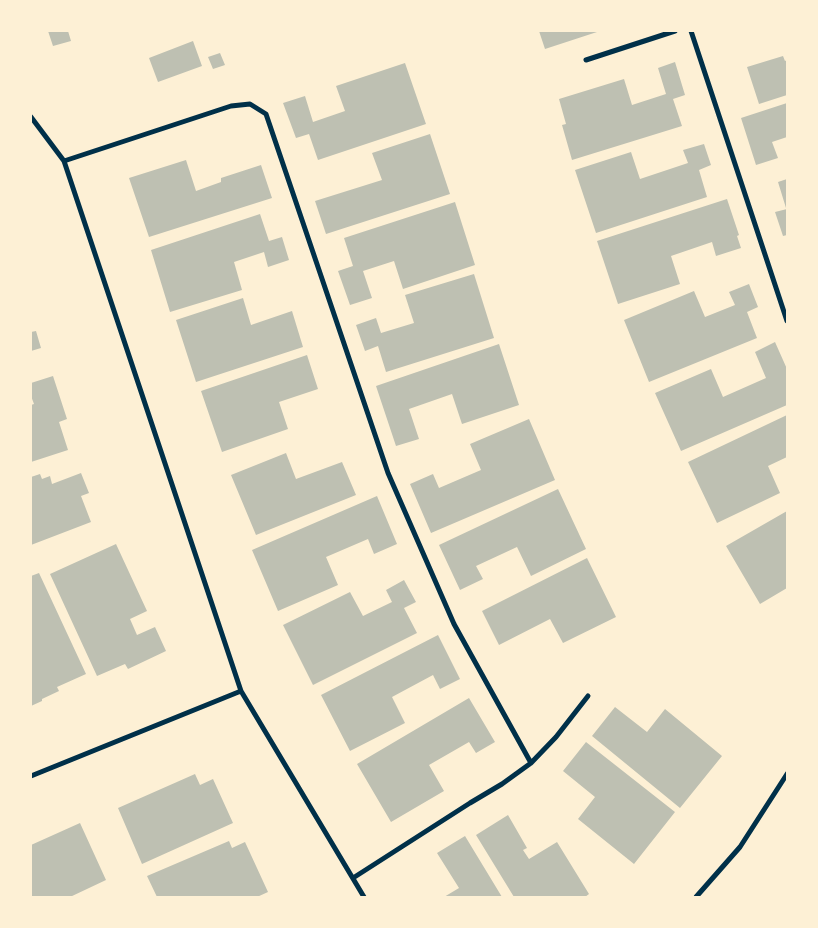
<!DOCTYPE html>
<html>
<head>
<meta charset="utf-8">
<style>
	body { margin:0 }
	#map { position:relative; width:818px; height:928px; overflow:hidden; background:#fdf0d5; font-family:Signika,sans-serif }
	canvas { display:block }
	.frame { position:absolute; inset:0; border:32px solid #fdf0d5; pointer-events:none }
</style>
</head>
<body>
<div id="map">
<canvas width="818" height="928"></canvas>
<div class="frame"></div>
</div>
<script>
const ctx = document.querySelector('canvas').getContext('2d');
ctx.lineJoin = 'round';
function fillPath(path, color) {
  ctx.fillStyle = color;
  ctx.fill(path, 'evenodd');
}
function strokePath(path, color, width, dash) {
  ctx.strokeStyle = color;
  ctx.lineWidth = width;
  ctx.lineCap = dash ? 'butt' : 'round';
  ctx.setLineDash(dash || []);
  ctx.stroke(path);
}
fillPath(new Path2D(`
	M48,31H68L71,41L53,46Z
	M539,31H597V32L545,49Z
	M193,41L202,66L158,82L149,58Z
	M220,53L225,65L213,69L208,57Z
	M783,56L785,61L787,60V95L759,104L747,67Z
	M675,62L685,95L673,99L682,126L572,160L562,125L566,124L559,99L624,79L632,105L666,94L658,68Z
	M405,63L426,124L318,160L309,134L296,138L283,103L305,96L313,122L345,111L336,86Z
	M787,103V137L772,142L778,158L756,165L741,118Z
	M430,134L450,194L326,234L315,201L382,180L372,153Z
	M704,144L711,165L699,170L707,197L596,233L575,170L631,152L640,179L688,163L683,150Z
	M186,160L196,191L221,182V178L261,165L272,198L149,237L129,178Z
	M787,179V208H786L778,182Z
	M727,199L739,235L737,236L741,248L716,256L712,242L671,256L680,284L618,304L597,241Z
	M455,202L475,265L403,289L394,261L363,271L372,298L350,305L338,271L353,266L344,238Z
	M787,209V235L783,236L775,212Z
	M260,214L269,241L282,237L289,260L268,267L264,252L234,262L242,290L170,312L151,250Z
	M474,274L494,338L386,372L378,346L365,351L356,325L376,318L381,333L414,323L405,295Z
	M749,284L758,307L747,312L757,338L649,382L624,320L694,291L705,317L735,305L729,292Z
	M243,298L251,325L292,311L303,347L196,382L176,320Z
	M36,331L41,348L31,351V332Z
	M775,342L787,369V405L681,451L655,393L711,369L723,397L766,378L755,352Z
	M499,344L519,405L462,424L452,394L409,409L419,439L396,446L376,386Z
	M307,355L318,389L279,402L288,429L222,452L201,391Z
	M53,376L67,419L59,422L68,450L31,462V405L34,404L31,396V383Z
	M787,415V457L768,466L780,493L717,523L688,462Z
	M529,419L555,480L431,533L410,484L433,474L439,488L481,470L470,444Z
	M286,453L296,479L342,462L356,495L256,535L231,475Z
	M81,473L89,493L81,496L91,522L31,545V477L40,474L42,479L50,476L52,484Z
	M558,489L586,549L531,576L517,547L476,566L483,579L460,590L439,545Z
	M377,496L397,544L374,554L368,539L326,557L338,585L278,611L252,550Z
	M787,511V588L760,604L726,546Z
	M116,544L147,611L130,619L137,635L155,627L166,651L128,669L125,664L97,676L50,574Z
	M587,558L616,617L563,643L550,619L499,645L482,611Z
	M39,573L86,674L57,687L59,691L42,699V701L31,706L32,679L31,576Z
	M404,580L416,602L404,608L417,633L313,685L283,625L350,592L363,616L392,602L386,590Z
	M438,635L460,679L440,689L433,675L392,697L405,723L350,751L321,695Z
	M469,698L495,742L476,753L469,742L429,765L444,791L391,822L357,764Z
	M615,707L647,732L665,709L722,756L680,808L592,736Z
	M586,742L675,812L634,864L578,819L595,797L563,771Z
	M195,774L200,785L213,779L233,823L142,864L118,808Z
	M508,815L527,848L523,850L529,859L557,842L589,894L585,897H514L476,835Z
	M80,823L106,880L70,897H31V845Z
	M465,836L502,897H444L459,888L437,853Z
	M229,841L232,848L245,842L268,892L257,897H157L147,876Z`), '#bec0b2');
strokePath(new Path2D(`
	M691,31L787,321
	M586,60L675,31
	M31,117L64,161L241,691L364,897
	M64,161L231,106L250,104L266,114L388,473L454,624L531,763L502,784L470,803L353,878
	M531,763L556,737L588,696
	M31,776L241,691
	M696,897L740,847L787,774`), '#003049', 5);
</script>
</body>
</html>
